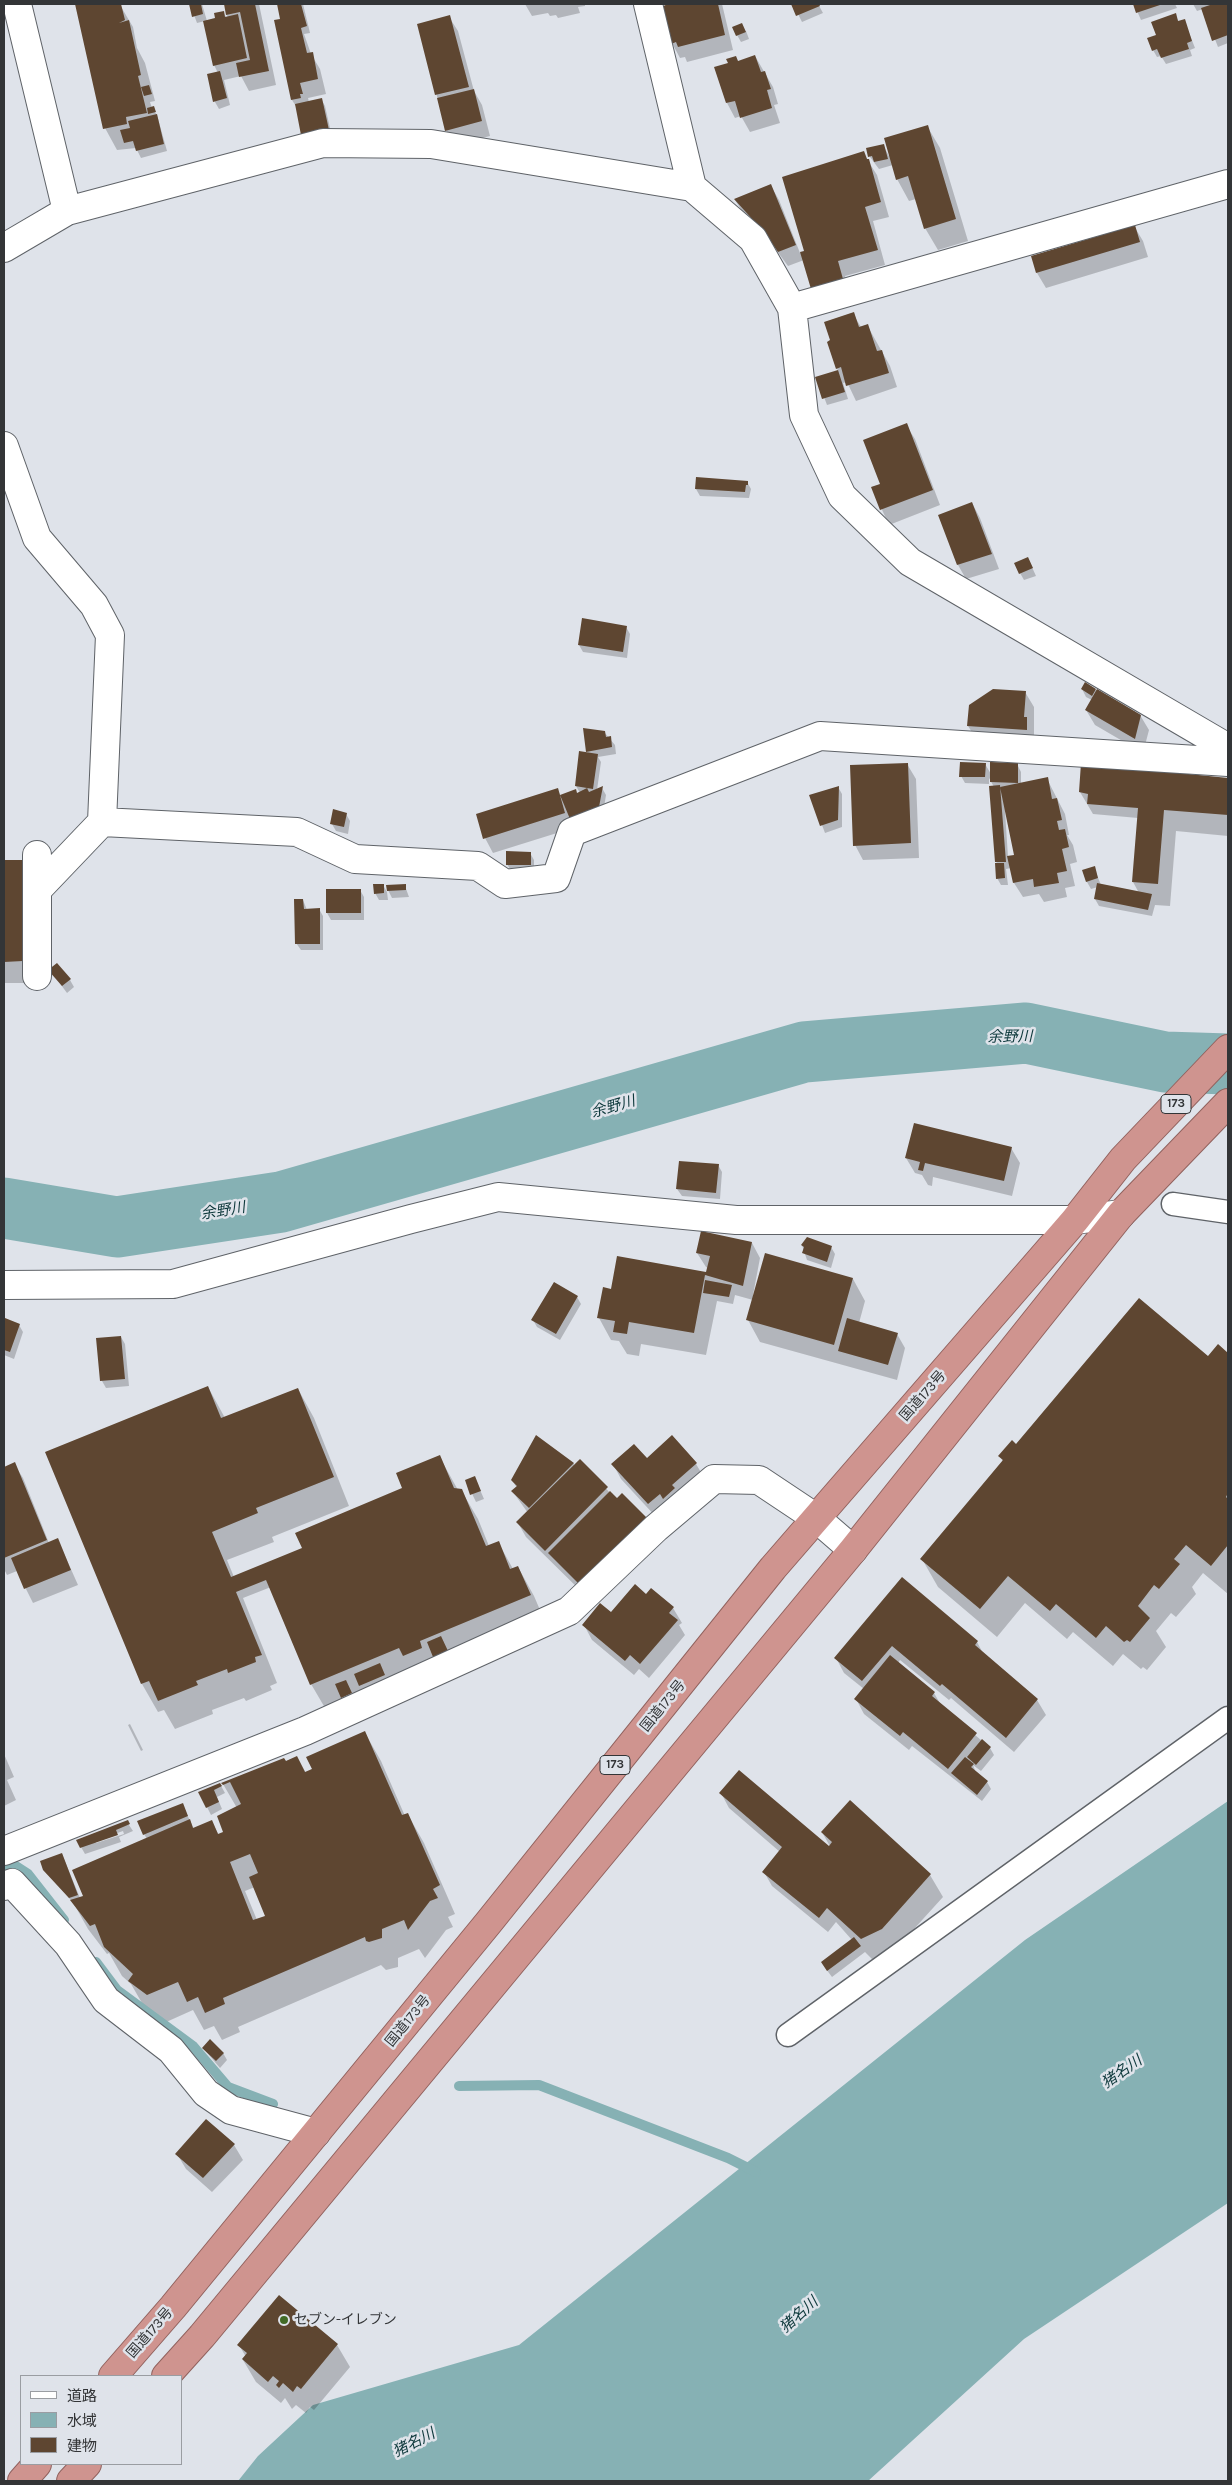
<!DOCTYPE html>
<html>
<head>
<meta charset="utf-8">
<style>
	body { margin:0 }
	#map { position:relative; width:1232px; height:2485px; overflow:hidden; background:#dfe3ea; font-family:Karla,"Noto Sans JP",sans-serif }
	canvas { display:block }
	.frame { position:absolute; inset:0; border:5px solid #333537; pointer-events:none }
	.legend { position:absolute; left:20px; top:2375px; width:162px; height:90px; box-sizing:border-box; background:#dfe3ea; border:1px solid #9a9da2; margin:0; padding:6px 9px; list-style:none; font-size:15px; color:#333537 }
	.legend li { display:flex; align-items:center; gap:10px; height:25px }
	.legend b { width:25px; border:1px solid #9a9da2 }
</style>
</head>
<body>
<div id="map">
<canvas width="1232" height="2485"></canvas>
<div class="frame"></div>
<ul class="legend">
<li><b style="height:6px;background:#fff"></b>道路</li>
<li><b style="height:14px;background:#86b1b4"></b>水域</li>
<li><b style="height:14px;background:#5e4631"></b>建物</li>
</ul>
</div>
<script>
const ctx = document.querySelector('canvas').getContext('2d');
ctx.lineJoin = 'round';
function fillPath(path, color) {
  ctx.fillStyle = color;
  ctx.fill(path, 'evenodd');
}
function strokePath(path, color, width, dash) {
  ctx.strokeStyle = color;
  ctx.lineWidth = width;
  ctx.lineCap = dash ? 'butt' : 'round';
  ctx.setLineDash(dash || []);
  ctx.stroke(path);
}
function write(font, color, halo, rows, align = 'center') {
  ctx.font = font + ' Karla,"Noto Sans JP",sans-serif';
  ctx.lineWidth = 5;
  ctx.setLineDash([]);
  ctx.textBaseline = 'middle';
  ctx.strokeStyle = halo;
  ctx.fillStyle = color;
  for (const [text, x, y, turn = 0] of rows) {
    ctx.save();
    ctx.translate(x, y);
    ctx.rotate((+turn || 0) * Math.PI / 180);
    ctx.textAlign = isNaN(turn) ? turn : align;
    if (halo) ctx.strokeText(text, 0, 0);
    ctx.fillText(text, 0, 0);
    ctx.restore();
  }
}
fillPath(new Path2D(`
	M1228,1801V2203L1024,2339L868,2481H238L258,2456L313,2405L519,2345L1025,1940Z`), '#86b1b4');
fillPath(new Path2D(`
	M76,4L120,5L133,27L137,48L145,63L155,101L150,102L152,108L157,115L167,151L141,158L136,148L117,150L105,128Z
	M190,4H202L207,21L216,19L223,12L228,20L225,4H259L276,85L249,91L241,76L224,80L230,105L219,109L215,102L208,75L218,73L214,65L205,21L197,23Z
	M279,4H303L310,33L304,34L311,54L320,69L326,94L308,98L309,102L321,99L325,106L332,137L297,108L292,100L279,34L282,20Z
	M525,4H585V6L578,7L580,13L558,18L556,15L550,16L548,13L532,16Z
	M669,4H722L733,50L687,62L685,57L680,58L672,43Z
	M793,4H818L823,13L802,22Z
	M1134,4H1175L1177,8L1141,20Z
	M1193,4H1228V43L1218,47L1203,9L1197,11Z
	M1175,15L1179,22L1184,20L1195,48L1190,50L1192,56L1166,64L1161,56L1157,57L1153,50L1158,36Z
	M449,17L458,31L474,91L482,105L490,136L455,145L446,130L418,25Z
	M746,31L749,39L741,42L737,35Z
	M755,56L773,87L778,104L774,105L780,123L750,132L741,116L735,118L727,103L738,62Z
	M927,126L940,148L968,241L938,250L925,228L916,199L909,201L897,179L893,165L879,169L870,157L868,149L883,145L889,156Z
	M863,153L877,175L889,217L873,221L885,265L845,276L851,294L804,260L788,266L774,247L744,214L735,200L771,186L779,200L800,253L805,252Z
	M1134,226L1143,241L1148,257L1046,288L1037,273L1033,257Z
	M853,314L861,327L867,325L890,366L897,387L856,401L847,382L843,383L848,399L827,405L817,378L838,371L837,368Z
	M906,425L915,439L940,505L889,525L872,488L882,485Z
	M747,482L751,489L749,498L700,496L696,489Z
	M972,503L980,518L999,569L966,579L958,565Z
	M1031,565L1036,576L1024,580L1020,573Z
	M626,627L630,634L627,658L583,652L579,645Z
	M1085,684L1140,715L1149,730L1143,753L1095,725L1086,710L1092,700L1086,697L1082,689Z
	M1025,692L1034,707V745L977,740L968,726Z
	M604,732L615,745L616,754L598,757L601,762L597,790L602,788L606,795L603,814L573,828L493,853L485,838L557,790L561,796L580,793L576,786L588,754L587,751Z
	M907,764L916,779L919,858L863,860L855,845Z
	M985,764L991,774L1017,764L1021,772V784L1047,779L1065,814L1069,835H1067L1073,845L1077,862L1070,864L1075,886L1065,888L1067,897L1044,902L1039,894L1023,897L1014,883L1011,868L1006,869L1008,885H1001L997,878L994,787L989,778V784L965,783L961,776ZM1005,811H1006L1015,856L1008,857Z
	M1082,764L1228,779V836L1176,831L1170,906L1155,905L1152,916L1099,906L1095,899L1098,887L1091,889L1087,882L1084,871L1094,868L1101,885L1139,893L1133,882L1138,818L1093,814L1080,792Z
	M838,787L842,794V827L825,833L811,796Z
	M346,814L350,821L348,834L336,831L332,824Z
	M530,853L534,860V872L511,871L507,864Z
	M4,861H21L34,883L35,983H4Z
	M383,885L387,892L388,900H379L375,893Z
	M405,886L409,897L392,898L388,890Z
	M360,890L364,897V920H331L327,913Z
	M303,900L307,910L319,909L323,916V950H301L296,943Z
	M50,970L70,980L74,987L67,993Z
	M1011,1148L1020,1163L1012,1196L933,1177L932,1186L928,1185L922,1175L915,1173L906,1158Z
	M718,1165L722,1172L720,1199L682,1196L677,1189Z
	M752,1243L760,1258L753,1295H755L766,1254L853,1279L865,1301L859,1323L897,1334L905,1348L897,1380L760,1342L748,1320L753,1300L735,1295L733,1304L717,1301L706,1355L641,1344L639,1356L627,1354L619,1341L611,1340L599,1318L612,1290L705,1273L707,1276L708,1268L706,1267L697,1253Z
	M802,1245L831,1247L835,1254L831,1268L807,1260Z
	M577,1297L581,1304L560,1340L537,1327L533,1320Z
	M6,1320L19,1325L23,1332L14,1359L4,1355Z
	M121,1337L125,1344L129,1386L106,1388L102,1381L98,1339Z
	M1218,1346L1228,1354V1594L1203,1573L1192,1587L1196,1594L1176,1617L1171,1613L1156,1631L1166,1647L1147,1670L1143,1667L1141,1669L1123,1654L1113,1666L1073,1632L1067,1639L1025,1603L997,1637L938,1587L922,1559L1003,1462L1000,1456L1016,1446L1208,1358Z
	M208,1387L225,1418L298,1389L314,1418L349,1506L272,1537L274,1542L227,1560L234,1577L301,1550L404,1489L439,1456L458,1490H461L478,1519L489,1546L498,1542L513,1569L518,1567L534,1596L546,1624L328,1713L311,1684L271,1587L243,1598L277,1683L270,1686L272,1690L246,1701L244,1698L212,1710L213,1714L175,1729L164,1710L158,1712L142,1684Z
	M672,1437L696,1464L705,1479L657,1518L621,1479L613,1464L647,1459Z
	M580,1460L611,1494L592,1602L526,1537L518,1523L528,1513L513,1492L517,1488L512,1480L573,1463L575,1466Z
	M14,1464L23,1478L49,1543L58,1540L78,1585L33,1603L17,1571L7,1575L4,1569V1468Z
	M475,1478L484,1499L476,1502L466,1481Z
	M902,1579L977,1642L984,1655L1037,1700L1046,1715L1014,1752L951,1698L949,1700L900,1660L898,1663L934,1693L941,1705L990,1748L994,1755L981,1771L973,1765L976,1773L987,1782L991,1789L982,1801L912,1746L909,1750L864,1714L856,1699L864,1689L844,1673L836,1658Z
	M646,1596L673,1608L682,1623L679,1625L685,1635L649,1678L639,1669L634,1675L592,1640L584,1625Z
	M130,1724L143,1750L141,1751L128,1725Z
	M365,1733L381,1761L405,1816L408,1815L424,1843L455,1914L448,1917L453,1927L446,1930L425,1958L419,1949L398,1958V1967L386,1970L381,1965L238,2027L240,2032L222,2040L214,2026L204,2030L193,2010L164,2023L146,2010L131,1984L122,1976L109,1953L107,1954L88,1929L74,1904L44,1869L62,1854L80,1898L84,1897L147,1839L144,1834L182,1804L194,1829L211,1821L219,1835L225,1832L237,1808L223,1784L297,1757L306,1773ZM255,1887L266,1916L257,1920L245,1891Z
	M4,1754L14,1777L7,1780L16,1800L4,1806Z
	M220,1784L225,1793L217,1797L222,1809L211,1815L200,1793Z
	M721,1793L832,1850L822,1832L850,1802L930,1875L943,1897L894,1951L874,1961L865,1952L832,1977L826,1969L852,1940L836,1922L828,1932L772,1886L764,1872L780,1852L729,1808Z
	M127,1822L133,1831L119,1837L121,1842L85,1854L81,1847ZM123,1831L124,1834L96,1843L95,1841Z
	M203,2048L223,2053L227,2060L220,2068Z
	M206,2121L234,2145L243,2160L212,2192L186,2169L177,2154Z
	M239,2345H337L350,2367L314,2410L310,2407L306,2413L296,2405L292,2409L285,2398L281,2403L256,2382L243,2360L246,2357Z`), '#0003');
strokePath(new Path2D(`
	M4,1866L11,1863L28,1874L64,1920
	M96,1962L117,1990L193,2046L228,2087L273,2104
	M459,2086L539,2085L728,2158L756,2172`), '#86b1b4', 10);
strokePath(new Path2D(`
	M4,1208L117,1227L281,1202L804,1052L1026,1033L1165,1062L1228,1064`), '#86b1b4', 61);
fillPath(new Path2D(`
	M75,4H121L125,20L119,23L129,20L141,75L138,76L147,113L126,117L127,124L103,129Z
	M189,4H201L203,14L192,17Z
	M224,4H255L269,71L239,77L236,63L250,60L240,12L226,15Z
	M277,4H301L307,26L301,28L307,53L313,52L318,79L300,83L303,94H300L301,98L291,100L274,20L280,19Z
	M668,4H718L725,35L678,47L676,42L671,44L661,7Z
	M791,4H819L820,6L796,16Z
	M1133,4H1163L1136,13Z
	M1213,4H1228V35L1212,41L1201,8Z
	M224,11L225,17L238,14L247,58L213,66L203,21L215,18L214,13Z
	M1176,13L1178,21L1185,19L1192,41L1187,43L1189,49L1161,58L1157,49L1152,51L1147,38L1156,35L1151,22Z
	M450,15L469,87L435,95L417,24Z
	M742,23L746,32L736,36L732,27Z
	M755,55L761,72L765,71L771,89L767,90L772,108L740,118L735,101L726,103L714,67L728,63L726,59L736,56L738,61Z
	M220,71L227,98L213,102L207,74Z
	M149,85L152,94L144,96L141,87Z
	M474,89L482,121L445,131L437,98Z
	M322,98L329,130L301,135L295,104Z
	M154,106L156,112L148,114L147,108Z
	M157,114L164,144L136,151L133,141L124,143L120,130L130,128L128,121Z
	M928,125L956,219L924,229L908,176L896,180L884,138Z
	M884,144L888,159L874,162L872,156L868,157L866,148Z
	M864,151L867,159H869L881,202L865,207L878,250L838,261L843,279L811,289L800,252L804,251L782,177Z
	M771,184L796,245L778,252L764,232L734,199Z
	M1135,225L1140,242L1036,273L1031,256Z
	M854,312L859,327L868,324L877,351L882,350L889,373L846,386L841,367L836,369L827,342L830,340L824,322Z
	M838,370L845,392L822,399L815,377Z
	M907,423L933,490L880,510L871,487L880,484L863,440Z
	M696,477L748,481V485H746L745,492L695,489Z
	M972,502L992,554L957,565L938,515Z
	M1028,557L1033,568L1019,574L1014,563Z
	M582,618L627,626L623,652L578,645Z
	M1085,682L1096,689L1092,696L1081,689Z
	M993,689L1026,691L1024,717H1027V730L967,726L969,705Z
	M1097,689L1141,715L1135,739L1085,710Z
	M583,728L605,731L606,737L611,736L612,747L586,752Z
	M579,751L598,754L593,789L575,786Z
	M960,762L986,763L985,777H959Z
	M990,762L1018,763V783L990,782Z
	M908,763L911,843L853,846L850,765Z
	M1081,763L1228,778V815L1164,810L1158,884L1132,882L1138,808L1087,804L1088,794L1079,792Z
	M1048,777L1052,799L1057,798L1062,820L1057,821L1059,830L1065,829L1069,847L1062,849L1067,871L1057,873L1059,883L1034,887L1033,879L1013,883L1007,856L1014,855L1000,787Z
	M1000,785L1006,862H995L989,786Z
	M603,786L599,807L570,819L560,795L576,789L577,793L587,788L589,792Z
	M839,786L838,820L820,826L809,795Z
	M558,788L565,813L483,839L476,814Z
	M333,809L347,813L344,827L330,824Z
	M506,851L531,852V865H506Z
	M4,860H22L23,961L4,962Z
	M995,863H1004L1005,878L996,879Z
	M1095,866L1098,878L1086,882L1082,870Z
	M1097,883L1152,894L1148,910L1094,899Z
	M373,884H384V893L374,894Z
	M406,884V890L387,891L386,885Z
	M326,889H361V913H326Z
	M294,899H303L304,909L320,908V944H295Z
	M57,963L71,979L62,986L48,970Z
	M914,1123L1012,1147L1004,1181L925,1163L923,1171L918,1170L920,1162L905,1158Z
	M679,1161L719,1164L716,1193L676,1189Z
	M701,1231L752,1242L743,1286L705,1275L694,1333L629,1322L627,1334L613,1332L615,1321L597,1318L603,1287L611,1289L617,1256L706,1272L710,1256L696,1253Z
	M807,1237L832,1246L827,1262L802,1253L804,1247L801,1245Z
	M765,1253L853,1278L834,1345L746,1320Z
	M705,1280L732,1285L729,1297L703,1293Z
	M554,1282L578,1296L556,1334L531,1320Z
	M1139,1298L1208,1356L1218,1344L1228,1353V1493L1226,1497L1228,1499V1545L1211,1566L1186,1545L1174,1559L1180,1564L1159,1589L1154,1585L1138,1606L1150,1618L1130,1642L1127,1640L1124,1642L1106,1626L1096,1638L1056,1604L1050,1611L1008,1576L980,1609L920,1559L1003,1460L998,1456L1012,1440L1016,1444Z
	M5,1318L20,1324L10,1352L4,1350Z
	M847,1318L898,1333L888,1365L838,1351Z
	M121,1336L125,1379L100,1381L96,1338Z
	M208,1386L221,1418L298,1388L334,1477L256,1508L258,1513L212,1532L231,1577L302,1548L295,1533L402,1488L396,1473L440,1455L454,1488L462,1489L486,1546L499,1541L510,1569L518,1566L531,1595L420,1641L422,1648L403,1656L399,1648L310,1685L266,1580L236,1592L262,1655L255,1657L256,1662L228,1673L227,1669L196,1681L198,1685L158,1701L149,1681L141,1684L45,1452Z
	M536,1435L574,1463L529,1508L511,1491L517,1486L511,1480Z
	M672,1435L697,1463L672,1485L675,1488L663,1499L660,1494L648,1504L611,1464L634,1444L647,1458Z
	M580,1459L608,1487L545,1551L516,1522Z
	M15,1462L47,1540L4,1558V1467Z
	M475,1476L481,1491L470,1495L465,1480Z
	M610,1491L617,1498L622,1493L650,1521L583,1588L548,1553Z
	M58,1538L71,1570L24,1589L11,1558Z
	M902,1577L978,1641L975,1645L1038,1699L1006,1738L942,1684L940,1686L892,1646L862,1681L834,1658Z
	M635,1584L646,1594L651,1588L674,1607L669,1613L678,1620L640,1664L630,1655L625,1661L582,1625L600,1603L611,1612Z
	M441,1636L448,1651L433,1657L427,1642Z
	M890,1655L935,1692L932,1696L977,1733L948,1769L903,1732L900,1736L854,1699Z
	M380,1663L385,1675L359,1686L354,1674Z
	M346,1680L352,1693L341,1698L335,1684Z
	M365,1731L402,1815L408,1813L440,1885L433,1889L438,1898L430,1901L408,1930L404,1920L382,1929V1938L369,1942L366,1941L365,1937L223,1998L225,2004L205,2013L198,1997L187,2002L178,1982L147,1995L128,1981L133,1974L104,1947L95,1924L90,1926L70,1900L83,1896L72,1870L190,1819L193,1828L212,1820L218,1834L223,1832L217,1816L241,1804L230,1782L223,1785L221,1783L284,1758L286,1761L297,1756L305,1772L312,1769L306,1757ZM250,1854L258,1873L249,1877L265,1916L253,1920L230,1862Z
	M982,1739L991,1747L976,1765L967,1757Z
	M965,1757L974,1764L971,1767L988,1781L977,1795L951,1773Z
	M739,1770L829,1846L832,1842L821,1832L850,1800L931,1874L882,1929L861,1939L827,1908L819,1918L762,1872L782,1847L719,1793Z
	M220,1783L222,1786L214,1790L219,1802L206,1808L198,1792Z
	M183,1803L188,1816L143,1835L137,1821Z
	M128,1820L130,1824L116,1830L118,1835L80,1848L76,1840Z
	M62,1853L78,1895L69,1898L43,1870L40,1861Z
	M854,1937L861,1946L827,1971L821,1962Z
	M210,2039L224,2053L216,2061L202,2048Z
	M206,2119L235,2144L203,2178L175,2154Z
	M279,2295L338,2344L301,2389L297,2386L293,2392L283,2383L279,2388L276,2385L279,2381L273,2376L268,2382L242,2359L247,2353L237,2345Z`), '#5e4631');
const pedestrian = new Path2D(`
	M1173,1204L1228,1212
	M788,2035L1228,1718`);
const minor = new Path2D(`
	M17,4L67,211
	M648,4L692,187
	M4,248L67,211L323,143L431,144L692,187L753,239L792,308L804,415L842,496L910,562L1228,748
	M792,308L1228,184
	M4,446L37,538L94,605L110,635L102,822L39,888
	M102,822L297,832L355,859L478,866L505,884L556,878L572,832L820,736L1228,762
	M37,855V976
	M4,1285L173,1284L411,1219L498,1197L736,1220H1075L1121,1214
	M4,1851L305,1731L569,1611L656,1528L714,1479L759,1480L816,1518L853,1550
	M4,1886L12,1883L68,1944L106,2000L171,2050L206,2093L231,2110L316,2133`);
const trunk = new Path2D(`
	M113,2376L173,2307L489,1922L773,1568L1075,1220L1123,1159L1228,1049
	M166,2376L202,2336L853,1550L1121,1214L1228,1103
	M22,2481L37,2464
	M71,2481L87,2464`);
strokePath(pedestrian, '#5f6368', 25);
strokePath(minor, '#5f6368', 30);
strokePath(trunk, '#91625e', 30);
strokePath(pedestrian, '#fff', 22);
strokePath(minor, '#fff', 28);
strokePath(trunk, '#cf948f', 28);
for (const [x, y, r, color] of [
	[284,2320,5,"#416a26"]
]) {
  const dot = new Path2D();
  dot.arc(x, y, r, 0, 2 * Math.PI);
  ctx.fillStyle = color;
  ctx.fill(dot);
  strokePath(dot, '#dfe3ea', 2);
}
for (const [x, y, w] of [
	[1176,1104,30],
	[615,1765,30]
]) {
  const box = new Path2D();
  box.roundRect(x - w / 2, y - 9.5, w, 19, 4);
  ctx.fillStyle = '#dfe3ea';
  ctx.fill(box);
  strokePath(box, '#333537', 1);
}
write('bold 12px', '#333537', null, [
	["173",1176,1104],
	["173",615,1765]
]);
write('14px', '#333537', '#dfe3ea', [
	["国道173号",923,1396,-49],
	["国道173号",663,1706,-51],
	["国道173号",408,2021,-51],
	["国道173号",150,2333,-49]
]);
write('14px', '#333537', '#dfe3ea', [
	["セブン-イレブン",294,2320]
], 'left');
write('italic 15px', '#0d383b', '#dfe3ea', [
	["余野川",1010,1037,-1],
	["余野川",613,1107,-16],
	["余野川",223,1211,-9],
	["猪名川",1122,2072,-35],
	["猪名川",799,2315,-42],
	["猪名川",414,2443,-27]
]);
</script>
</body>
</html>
